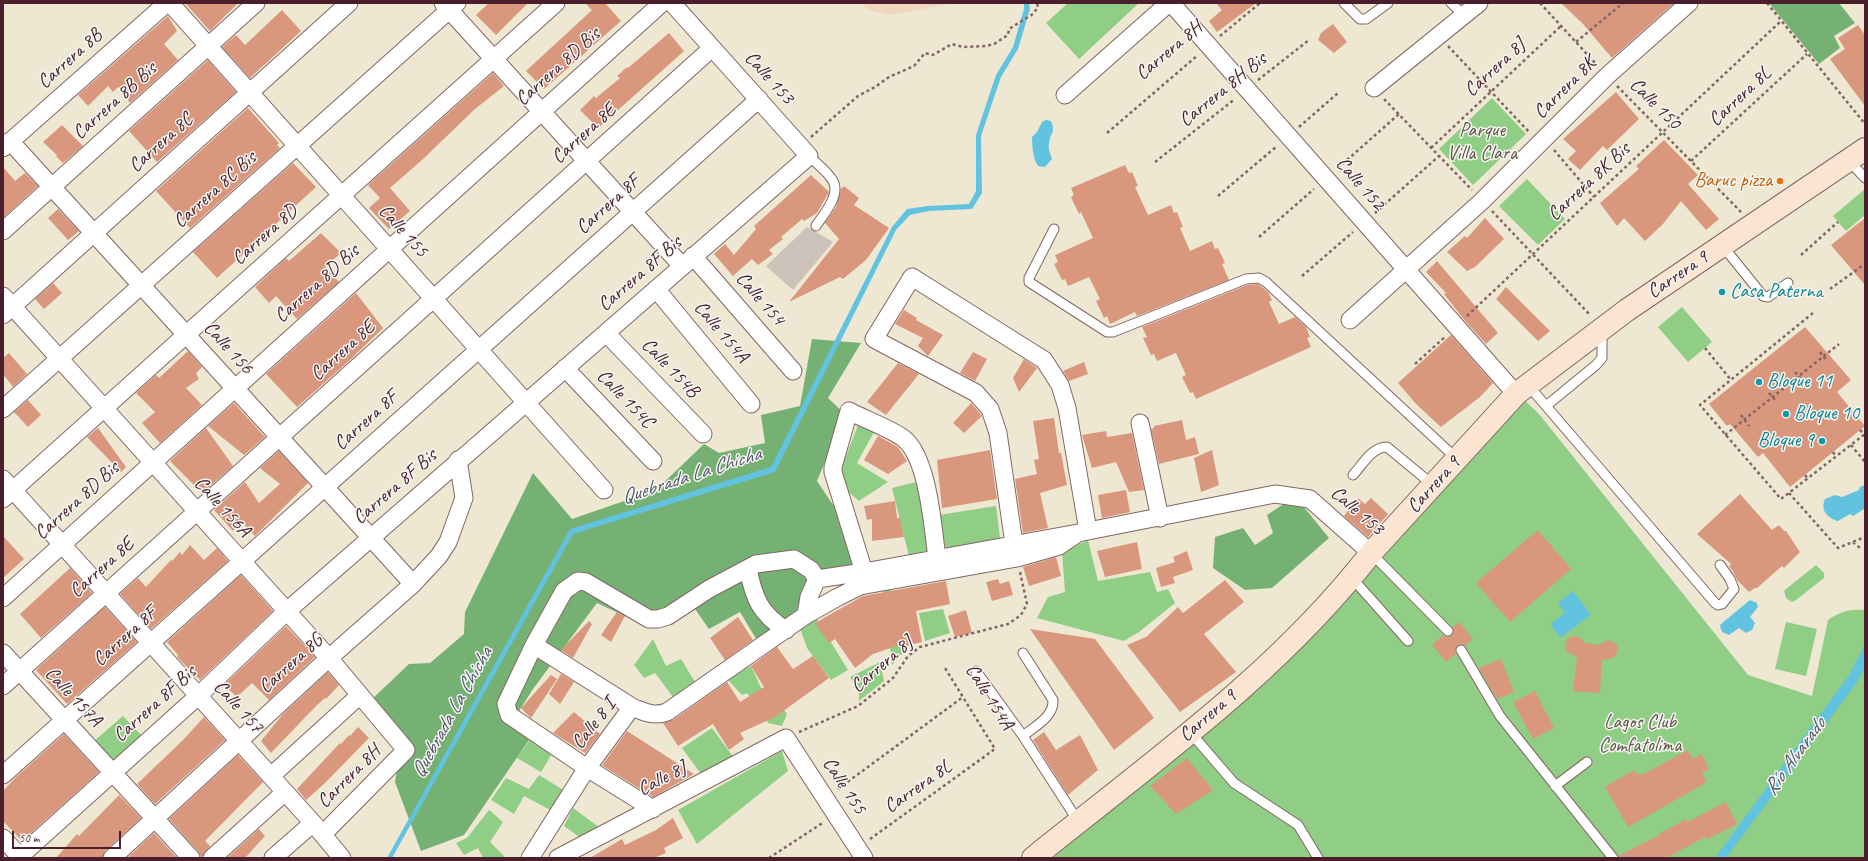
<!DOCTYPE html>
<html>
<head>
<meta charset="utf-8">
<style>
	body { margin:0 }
	#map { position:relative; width:1868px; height:861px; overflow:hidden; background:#eee8d2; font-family:Caveat,sans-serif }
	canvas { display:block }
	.frame { position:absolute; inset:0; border:4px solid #4a1f2b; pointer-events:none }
	.scale { position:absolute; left:12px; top:831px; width:109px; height:18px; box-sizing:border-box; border:2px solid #4a1f2b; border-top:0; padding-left:5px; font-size:12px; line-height:14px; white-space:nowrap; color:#4a1f2b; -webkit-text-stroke:3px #f6f6f2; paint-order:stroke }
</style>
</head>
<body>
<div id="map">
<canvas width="1868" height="861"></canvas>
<div class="frame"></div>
<div class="scale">50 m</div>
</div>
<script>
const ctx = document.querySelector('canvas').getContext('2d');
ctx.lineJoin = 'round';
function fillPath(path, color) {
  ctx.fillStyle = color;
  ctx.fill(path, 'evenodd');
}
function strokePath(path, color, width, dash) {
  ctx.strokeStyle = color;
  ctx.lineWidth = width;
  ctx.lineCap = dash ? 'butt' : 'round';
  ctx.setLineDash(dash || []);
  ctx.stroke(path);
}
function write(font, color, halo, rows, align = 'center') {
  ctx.font = font + ' Caveat,sans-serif';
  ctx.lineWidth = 3;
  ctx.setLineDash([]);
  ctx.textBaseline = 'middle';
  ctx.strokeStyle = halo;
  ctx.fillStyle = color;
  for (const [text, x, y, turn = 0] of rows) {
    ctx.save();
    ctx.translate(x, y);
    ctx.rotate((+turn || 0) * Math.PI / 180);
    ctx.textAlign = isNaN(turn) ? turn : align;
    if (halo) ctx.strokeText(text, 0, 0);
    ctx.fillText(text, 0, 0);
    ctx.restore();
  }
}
fillPath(new Path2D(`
	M862,3H955L889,15L868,10Z`), '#efd6bc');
fillPath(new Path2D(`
	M807,227L833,242L793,290L766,266Z`), '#cdc2b9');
fillPath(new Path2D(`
	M1068,3H1139L1079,59L1046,23Z
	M1492,98L1526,134L1473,185L1439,149Z
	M1527,179L1565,219L1538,245L1499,206Z
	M1865,189V215L1846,231L1833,216Z
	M1682,307L1712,342L1688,362L1658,327Z
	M1518,394L1539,414L1748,675L1812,696L1828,620C1841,611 1850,609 1865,610V858H1053L1362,583L1355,577Z
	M858,425L874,432L857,463L888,482L859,501L836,482Z
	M920,481L929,550L909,556L892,488Z
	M996,506L1000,538L946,549L939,515Z
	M1088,540L1098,581L1150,572L1157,592L1168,589L1175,603L1139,632L1124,641L1037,618L1048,597L1065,592L1062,552Z
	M1816,565L1824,573V578L1796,600L1792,602L1786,598L1784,591L1786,589Z
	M890,586L904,651L892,665L883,588Z
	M943,609L950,633L925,641L919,613Z
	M815,616L848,670L831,680L807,648L800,628Z
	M1786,622L1817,629L1806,676L1775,669Z
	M653,639L666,666L681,659L695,682L673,697L655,673L644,678L634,665Z
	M880,662L884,681L859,701V692L850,677Z
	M751,666L762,690L769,687L787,714L782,726L768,723L747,693L742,695L727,679Z
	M123,716L144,738L113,768L93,742Z
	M712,728L734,758L703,777L682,748Z
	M532,737L553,752L541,772L517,758Z
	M782,751L788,771L697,844L678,810Z
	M539,775L565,791L552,811L524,796L514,814L491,800L506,778L529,789Z
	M573,808L603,830L582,839L564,826Z
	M489,810L503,822L490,842L506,858H483L478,848L464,855L456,843L467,838Z`), '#90ce85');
fillPath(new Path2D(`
	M1769,3H1839L1855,23L1834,36L1840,48L1819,64Z
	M812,339L861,343L828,398L845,414L817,481L850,530L852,569L809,583L795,614L758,642L740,612L709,629L695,609L646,626L597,603L533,689L512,722L529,740L464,835L421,851L395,782L402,738L369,702L409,664L430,663L464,634L465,612L533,473L572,519L656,490L704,444L719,453L765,443L761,415L800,406Z
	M1282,505L1303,506L1329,538L1272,588L1245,590L1213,568L1215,537L1243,528L1255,545L1273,533L1267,515Z`), '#74b172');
fillPath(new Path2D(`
	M1024,3H1029L1030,9L1018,49L1001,77L981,136L982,193L972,209L929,211L910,215L896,230L775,472L573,534L392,858H387L570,529L771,467L892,227L907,209L928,206L969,204L976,191V135L996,75L1013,47L1024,9Z
	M1046,120L1051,121C1056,133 1050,133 1049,143C1048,149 1050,153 1052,159L1045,167L1038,166C1033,159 1032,146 1032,137L1037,132L1042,122Z
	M1865,485L1864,509L1853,516L1850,514L1838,521C1827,518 1820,510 1825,499L1835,495L1842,497L1859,490L1860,487Z
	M1573,591L1591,615L1560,638L1550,624L1565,613L1558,603Z
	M1750,600L1757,603L1758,607L1750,617L1755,623L1752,630L1746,633L1739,628L1729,635L1722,632L1720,626L1721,624Z
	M1865,644V666L1858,681L1726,858H1715L1849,675Z`), '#62c3e1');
fillPath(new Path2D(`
	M185,3H238L210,31Z
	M489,3H528L496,35L476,15Z
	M585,3H605L621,21L544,89L526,71L592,10Z
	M1216,3H1256L1217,32L1209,21L1222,10Z
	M1561,3H1674L1612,58L1583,24Z
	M282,10L301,31L250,78L222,47L236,35L245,45Z
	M168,16L177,31L164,44L178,60L130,103L118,87L113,92L108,86L88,106L78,95Z
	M1333,24L1347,42L1334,53L1318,40L1321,33Z
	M1858,25L1865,35V106L1830,59L1845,49L1838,38Z
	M669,33L684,51L598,128L580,110L594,96L596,98L620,78L617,76L627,67L628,68Z
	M208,60L236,92L157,162L129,131Z
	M493,73L504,86L475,109L422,160L390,188L410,211L389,229L369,208L380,198L368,185Z
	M1616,92L1639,119L1607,150L1603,146L1580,170L1568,159L1576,151L1563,139Z
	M248,108L279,143L277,145L280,148L190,228L156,191Z
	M62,125L83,146L63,163L56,156L57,155L43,142Z
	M1664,140L1698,175L1688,184L1719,219L1706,230L1681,201L1663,224L1645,241L1624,218L1617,226L1600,203L1639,169L1636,166Z
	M293,163L316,187L217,278L193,252Z
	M1125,165L1129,173L1132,172L1138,186L1135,187L1148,215L1171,205L1174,213L1177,212L1183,227L1180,228L1190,251L1212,241L1215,249L1218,248L1225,263L1222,264L1229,280L1137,316L1135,312L1110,324L1107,316L1104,318L1096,301L1100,299L1089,277L1068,286L1065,279L1062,280L1054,264L1058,262L1055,255L1093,238L1081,212L1079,214L1071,197L1074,195L1071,188Z
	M3,167L15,181L25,173L38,186L3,218Z
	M811,175L829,192L817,213L804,221L802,219L781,237L783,239L769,250L773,254L758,265L752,259L733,276L714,254L725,244L734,255L756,229L754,226Z
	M844,186L859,198L854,205L889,228L866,260L843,279L840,277L789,302L839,239L825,223L836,207L841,189Z
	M58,209L79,231L68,240L48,218Z
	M1485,218L1504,239L1475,267L1467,271L1447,252L1465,236L1467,238Z
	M1865,218V285L1831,245Z
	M321,233L341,253L325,267L339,282L297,319L276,296L269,303L255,287L286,258L289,261Z
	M1437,261L1498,333L1486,344L1466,322L1444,294L1446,293L1426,272Z
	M53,283L62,293L44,309L35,299Z
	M1258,284L1268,292L1272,300L1269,302L1279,324L1295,317L1306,327L1310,337L1307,338L1311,347L1196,399L1193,392L1190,393L1182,377L1186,375L1176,353L1157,361L1154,354L1151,355L1143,338L1147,337L1142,327L1247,285Z
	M1506,287L1550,331L1538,341L1496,299Z
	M356,293L383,328L350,360L297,407L266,374Z
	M904,310L917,318L916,320L943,335L928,356L918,346L923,338L895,324Z
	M1805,327L1851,380L1837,392L1865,426L1790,487L1763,453L1758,457L1730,424L1727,426L1709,404Z
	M1451,335L1493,383L1480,397L1441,427L1416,404L1398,383Z
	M188,351L202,367L196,373L199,379L186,388L202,405L160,443L142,423L155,412L136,393L156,375L159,378Z
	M973,352L987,359L975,381L960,373Z
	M9,353L27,374L13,387L3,374V358Z
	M1024,359L1037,368L1019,392L1013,378Z
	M1084,362L1088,374L1069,381L1063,371Z
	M898,363L919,374L886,415L867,402Z
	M28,400L41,415L28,427L14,412Z
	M234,403L265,437L244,455L208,426Z
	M971,403L982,416L964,433L953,423Z
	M1054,418L1059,453H1061L1067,485L1040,493L1048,528L1023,533L1015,479L1037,474L1034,460L1039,459L1033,421Z
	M1182,420L1186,440L1195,437L1199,454L1159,464L1151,429L1154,428V426Z
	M98,428L126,467L121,472L87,437Z
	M206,428L233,466L202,493L170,461Z
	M1106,431L1107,437L1132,433L1144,490L1129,492L1116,462L1092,468L1082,435Z
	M878,436L898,447L907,461L888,474L864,460Z
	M990,450L997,499L942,508L937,460Z
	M1212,450L1219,485L1201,492L1194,458Z
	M279,451L308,483L255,536L241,521L233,531L214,510L245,482L259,503L280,484L260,468Z
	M1126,490L1130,512L1102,518L1098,495Z
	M1740,494L1772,530L1779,525L1784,531H1786L1800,552L1784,568L1782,566L1757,588H1755L1749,592L1737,580L1734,573L1729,566L1731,564L1697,534Z
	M1358,498L1365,504L1371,498L1388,514L1368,537L1344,516Z
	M895,501L897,518H900L904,537L872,541V519L867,520L864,506Z
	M1538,530L1571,569L1510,622L1476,583Z
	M3,536L24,559L3,578Z
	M1137,542L1142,569L1105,577L1097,551Z
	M190,545L204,560L217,548L228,561L151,629L120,594L138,578L146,587L171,560L172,561L180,552L182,555Z
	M1187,551L1193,570L1173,577L1175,583L1161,587L1156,568L1175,562L1173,557Z
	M1056,557L1061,576L1029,586L1023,567Z
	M70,568L92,593L41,638L20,614Z
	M241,575L273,611L200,680L177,657L178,655L167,642Z
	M998,579L1000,584L1009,581L1013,595L992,601L986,582Z
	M1225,580L1244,602L1204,634L1236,672L1180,712L1127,645L1146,637L1178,607L1183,613Z
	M946,581L950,604L916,611L922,642L906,646V643L873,654L855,668L835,639L829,643L815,623L863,596Z
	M105,607L137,642L67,704L36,670Z
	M966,610L972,633L955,637L948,616Z
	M617,612L625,616L611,642L601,635Z
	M738,617L753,640L725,660L710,638Z
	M589,621L592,624L573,658L561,650Z
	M1459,622L1473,639L1465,646L1461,644L1458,645L1455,650L1456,654L1446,662L1432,645L1443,635L1447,637L1452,636L1454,632L1453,627Z
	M286,626L315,657L269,700L252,683L237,697L224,685Z
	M1030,629L1095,639L1154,718L1114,750Z
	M1573,636L1579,637L1585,643L1598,645L1610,640L1617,645L1618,651L1615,657L1602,660L1600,693L1573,691L1577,657L1566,651L1565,645L1567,639Z
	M777,647L793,669L813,656L829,678L775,717L740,733L744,739L729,750L713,724L678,746L663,723L673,720L727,682L740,702L764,687L751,666Z
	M1501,659L1514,692L1497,699L1479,668Z
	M328,672L339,685L326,699L325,698L316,706L271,753L261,741L283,714Z
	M561,674L574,682L560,704L549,694Z
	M551,675L557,679L531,718L521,708Z
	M1535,691L1554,728L1533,739L1513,702Z
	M574,712L600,734L585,753L553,733Z
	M204,717L225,740L155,804L137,784L183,740Z
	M358,727L369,738L324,784L306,800L297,789L340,743L341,744L349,735L350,736Z
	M627,731L694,774L653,797L603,766V764Z
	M1044,732L1056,750L1080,735L1098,770L1068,795L1033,740Z
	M64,734L99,772L22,841L3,821V791L16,777Z
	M1688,750L1693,759L1702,754L1709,769L1702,773L1707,782L1628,827L1605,787L1634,770L1637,775L1641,773L1642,775Z
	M238,755L263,782L205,841L210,846L201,858L198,851L169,819Z
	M1187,758L1213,790L1176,814L1150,786Z
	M119,795L141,818L105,851L102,858H56L77,834L79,836Z
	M1726,802L1737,824L1706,840L1705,837L1666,858H1619L1618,856L1660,835L1659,834L1686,819L1687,822Z
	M673,818L683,838L664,848L666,853L654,858H590L622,839L625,845L656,830Z
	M259,829L265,836L245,858H227Z
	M154,833L177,858H127Z`), '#d9977d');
const lane = new Path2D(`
	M1344,3L1360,19H1366L1388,3
	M1451,3L1464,15
	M809,156C816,163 828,172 833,181C841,195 823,215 816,226
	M1848,160L1865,178
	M1054,229L1029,278V282L1107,332H1113L1246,279L1259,278L1266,282L1457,459
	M1722,245L1763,296L1768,297L1788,283
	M1528,385L1715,603L1718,605L1722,604L1734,589L1730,579L1720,565
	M1546,406L1596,365L1602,358V331
	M1353,475C1363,464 1372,447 1387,447L1433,485
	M1371,553L1448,631
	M1352,578L1408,641
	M1461,650L1500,716L1613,858
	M976,671L1023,736L1078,821
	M1190,732L1234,783L1298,825L1318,858
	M1023,736C1035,726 1054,717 1053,700L1023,653
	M1555,786L1587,762`);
const street = new Path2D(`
	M170,3L604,490
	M443,3L682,266
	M1171,3L1516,394
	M1374,88L1479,3
	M1065,95L1169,3
	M10,141L413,584
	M3,148L167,3
	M3,231L256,3
	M693,256L793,371
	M656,289L751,404
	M3,296L329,658L406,750L323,834
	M3,315L349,3
	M1350,320L1482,201L1607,76L1689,3
	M606,333L703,434
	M565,368L653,461
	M3,409L457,3
	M1140,423L1160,518
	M3,479L313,823L342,858
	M3,499L556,3
	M1017,558L1014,544L998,433L990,409L976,393L874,339L912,277L1044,360L1060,385L1067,408L1088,531
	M748,569C754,598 760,614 786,630
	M864,572L833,472V467L849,411C864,419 891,429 903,438C928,456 933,528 937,559
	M817,579L864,572L1078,533L1275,494L1310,499L1371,553
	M3,598L662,3
	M806,615L809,597L817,579
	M534,645L632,707C645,712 653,717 667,712L806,615L838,597L860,586L1017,558L1059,546L1078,533
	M3,653L191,858
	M3,686L712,48
	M3,775L759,99
	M271,776L360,695
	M653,809L587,768L509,715L506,704L534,645L564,591L578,581L586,582L649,619H658L668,616L709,589L756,564L794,559L811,570L817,579
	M3,838L21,858
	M18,858L198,696L287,611L809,156L672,3
	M112,858L329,658L413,584L439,556L448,542L464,498L458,460
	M212,858L285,792
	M273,858L313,823
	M530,858L587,768L632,707
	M558,858L786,738L864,858`);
const secondary = new Path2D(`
	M1033,858C1151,763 1278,673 1371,553L1516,394L1627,310L1865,149`);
strokePath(lane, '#836565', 11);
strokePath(street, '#836565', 19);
strokePath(secondary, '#836565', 24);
strokePath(new Path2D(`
	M1540,3L1597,65
	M1767,3L1865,124
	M1220,36L1260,3
	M1576,42L1623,3
	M1448,46L1530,133
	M1258,80L1309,40
	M1617,86L1741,212
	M1384,99L1472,190
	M1299,127L1338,93
	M1107,133L1198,55
	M811,137L858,96L875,87L889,77L914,66L925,53L933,55L952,44L963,47L986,46L994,44L1008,35L1009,29L1033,14L1038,7L1037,3
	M1431,148L1561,26
	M1554,150L1594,197
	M1691,161L1807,54
	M1155,162L1235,99
	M1338,168L1399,114
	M1218,196L1277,146
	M1492,211L1590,315
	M1375,213L1439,156
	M1259,237L1314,189
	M1801,255L1838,222
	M1302,276L1353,232
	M1830,289L1865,264
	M1813,313L1700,405L1781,499L1865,434
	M1467,316L1781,21
	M1705,348L1731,380
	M1820,352L1827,361
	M1415,364L1446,336
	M1795,372L1803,381
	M1769,393L1777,402
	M1741,415L1749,426
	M1860,430L1864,434
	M1725,435L1839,344
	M1851,445L1865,462
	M1833,452L1836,457
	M1805,475L1808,479
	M1789,493L1838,548L1865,537
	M1853,542L1860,548
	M799,732L858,706L893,678L908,656L920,647L1008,624L1021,615L1027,604L1020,572
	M838,789L963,697
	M870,839L995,749L945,668
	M769,858L824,822`), '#836565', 2.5, [3, 3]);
strokePath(lane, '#fff', 9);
strokePath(street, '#fff', 17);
strokePath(secondary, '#fce5d0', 22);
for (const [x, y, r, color] of [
	[1780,181,4,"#e8710a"],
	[1722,292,4,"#0f9aa8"],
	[1759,382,4,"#0f9aa8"],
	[1786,414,4,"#0f9aa8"],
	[1822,441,4,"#0f9aa8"]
]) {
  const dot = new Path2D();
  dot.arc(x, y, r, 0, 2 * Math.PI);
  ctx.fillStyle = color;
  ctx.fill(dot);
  strokePath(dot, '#f6f6f2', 1.5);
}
write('20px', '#4a1f2b', '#f6f6f2', [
	["Carrera 8H",1169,51,-40],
	["Carrera 8B",70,59,-42],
	["Carrera 8D Bis",558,67,-42],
	["Carrera 8J",1495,68,-43],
	["Calle 153",769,78,48],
	["Carrera 8K",1565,88,-45],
	["Carrera 8H Bis",1223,90,-39],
	["Carrera 8L",1740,97,-43],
	["Carrera 8B Bis",115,101,-42],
	["Calle 150",1655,104,45],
	["Carrera 8E",584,134,-42],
	["Carrera 8C",161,143,-42],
	["Carrera 8K Bis",1589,182,-43],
	["Calle 152",1360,184,49],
	["Carrera 8C Bis",215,190,-42],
	["Carrera 8F",608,205,-42],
	["Calle 155",403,231,48],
	["Carrera 8D",265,235,-42],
	["Carrera 8F Bis",640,274,-41],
	["Carrera 9",1678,275,-34],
	["Carrera 8D Bis",317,284,-42],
	["Calle 154",760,299,49],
	["Calle 154A",721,332,50],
	["Calle 156",228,348,48],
	["Carrera 8E",343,351,-42],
	["Calle 154B",670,368,46],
	["Calle 154C",625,399,46],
	["Carrera 8F",366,421,-42],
	["Carrera 9",1434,485,-48],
	["Carrera 8F Bis",395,487,-41],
	["Carrera 8D Bis",77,501,-42],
	["Calle 156A",222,507,48],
	["Calle 153",1357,511,41],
	["Carrera 8E",102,568,-42],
	["Carrera 8F",125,637,-42],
	["Carrera 8G",291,664,-42],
	["Carrera 8J",882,665,-41],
	["Calle 157A",73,697,47],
	["Calle 154A",989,697,58],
	["Carrera 8F Bis",155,704,-42],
	["Calle 157",238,707,48],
	["Carrera 9",1208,716,-41],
	["Calle 8 I",594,724,-52],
	["Carrera 8H",349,777,-45],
	["Calle 8J",662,779,-28],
	["Calle 155",844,786,57],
	["Carrera 8L",918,787,-35]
]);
write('20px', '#5f5446', '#f6f6f2', [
	["Parque",1482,131],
	["Villa Clara",1482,154],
	["Lagos Club",1640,723],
	["Comfatolima",1640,746]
]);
write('20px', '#c56008', '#f6f6f2', [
	["Baruc pizza",1772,181]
], 'right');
write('20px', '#0d838f', '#f6f6f2', [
	["Casa Paterna",1730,292],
	["Bloque 11",1767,382],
	["Bloque 10",1794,414],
	["Bloque 9",1814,441,"right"]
], 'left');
write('italic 21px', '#52586b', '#f6f6f2', [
	["Quebrada La Chicha",691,476,-18],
	["Quebrada La Chicha",452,713,-61],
	["Río Alvarado",1795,757,-54]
]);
</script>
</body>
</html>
